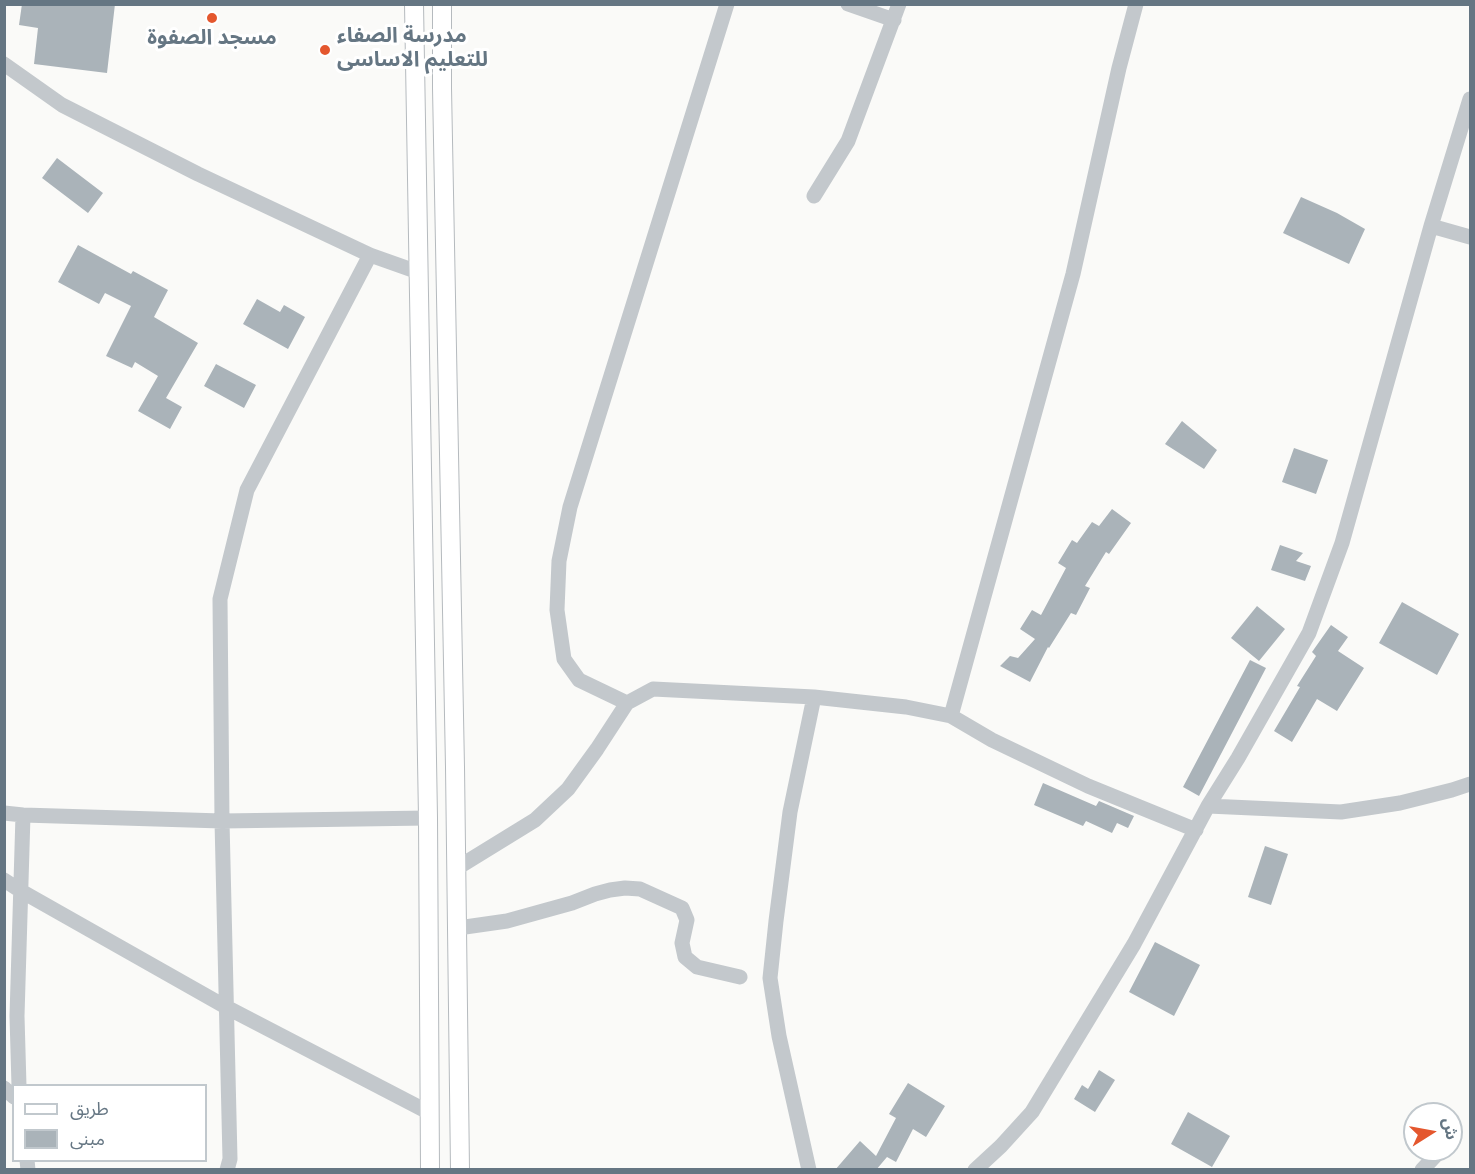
<!DOCTYPE html>
<html>
<head>
<meta charset="utf-8">
<style>
	body { margin:0 }
	#map { position:relative; width:1475px; height:1174px; overflow:hidden; background:#fafaf8; font-family:Overpass,"Noto Sans Arabic",sans-serif }
	canvas { display:block }
	.frame { position:absolute; inset:0; border:6px solid #657683; pointer-events:none }
	.legend { position:absolute; left:12px; top:1084px; width:195px; height:78px; box-sizing:border-box; background:#fff; border:2px solid #c1c8cd; margin:0; padding:8px 10px; list-style:none; font-size:18px; color:#657683 }
	.legend li { display:flex; align-items:center; gap:12px; height:30px }
	.legend b { width:30px; border:2px solid #c1c8cd }
	.north { position:absolute; left:1403px; top:1102px; width:60px; height:60px; box-sizing:border-box; background:#fff; border:2px solid #c1c8cd; border-radius:50%; rotate:79deg; font-size:16px; font-weight:700; line-height:24px; text-align:center; color:#657683 }
	.north::after { content:''; display:block; margin:auto; width:21px; height:27px; background:#e4572e; clip-path:polygon(50% 0,100% 100%,50% 72%,0 100%) }
</style>
</head>
<body>
<div id="map">
<canvas width="1475" height="1174"></canvas>
<div class="frame"></div>
<ul class="legend">
<li><b style="height:8px;background:#fff"></b>طريق</li>
<li><b style="height:16px;background:#aab3b9"></b>مبنى</li>
</ul>
<div class="north">ش</div>
</div>
<script>
const ctx = document.querySelector('canvas').getContext('2d');
ctx.lineJoin = 'round';
function fillPath(path, color) {
  ctx.fillStyle = color;
  ctx.fill(path, 'evenodd');
}
function strokePath(path, color, width, dash) {
  ctx.strokeStyle = color;
  ctx.lineWidth = width;
  ctx.lineCap = dash ? 'butt' : 'round';
  ctx.setLineDash(dash || []);
  ctx.stroke(path);
}
function write(font, color, halo, rows, align = 'center') {
  ctx.font = font + ' Overpass,"Noto Sans Arabic",sans-serif';
  ctx.lineWidth = 6;
  ctx.setLineDash([]);
  ctx.textBaseline = 'middle';
  ctx.strokeStyle = halo;
  ctx.fillStyle = color;
  for (const [text, x, y, turn = 0] of rows) {
    ctx.save();
    ctx.translate(x, y);
    ctx.rotate((+turn || 0) * Math.PI / 180);
    ctx.textAlign = isNaN(turn) ? turn : align;
    if (halo) ctx.strokeText(text, 0, 0);
    ctx.fillText(text, 0, 0);
    ctx.restore();
  }
}
fillPath(new Path2D(`
	M22,4H115L107,73L34,64L38,28L19,25Z
	M57,158L103,193L88,213L42,178Z
	M1301,197L1337,213L1365,229L1349,264L1283,233Z
	M78,245L131,274L133,271L168,290L154,317L198,343L166,398L182,407L170,429L138,411L158,376L135,362L132,368L106,356L131,306L105,293L99,304L58,282Z
	M257,299L280,312L284,305L305,317L288,349L243,324Z
	M216,364L256,385L244,408L204,386Z
	M1182,421L1217,450L1204,469L1165,444Z
	M1294,448L1328,460L1316,494L1282,482Z
	M1112,509L1131,523L1109,554L1106,552L1085,586L1090,588L1076,615L1071,613L1049,648L1048,647L1030,682L1000,666L1010,656L1018,658L1035,639L1020,629L1032,610L1041,615L1066,568L1058,563L1072,540L1077,543L1092,522L1099,526Z
	M1280,545L1303,553L1296,561L1311,566L1305,581L1271,570Z
	M1402,602L1459,634L1437,675L1379,643Z
	M1257,606L1285,629L1259,661L1231,638Z
	M1331,625L1348,637L1338,651L1364,668L1337,711L1317,699L1292,742L1274,731L1300,687L1297,686L1316,656L1312,652Z
	M1250,660L1266,668L1199,796L1183,787Z
	M1043,783L1096,806L1099,801L1134,816L1128,828L1117,823L1112,833L1086,821L1083,826L1034,805Z
	M1265,846L1288,854L1271,905L1248,897Z
	M1155,942L1200,965L1174,1016L1129,992Z
	M1099,1070L1115,1080L1095,1112L1074,1099L1082,1085L1088,1089Z
	M908,1083L945,1106L926,1137L913,1129L896,1162L887,1157L876,1170H835L860,1141L876,1156L896,1118L889,1114Z
	M1188,1112L1230,1136L1212,1167L1171,1144Z`), '#aab3b9');
const major = new Path2D(`
	M414,4L428,818L430,1170
	M442,4V88L455,767L460,1170`);
strokePath(major, '#b5babe', 20);
strokePath(new Path2D(`
	M848,4L894,20
	M4,64L62,105L198,174L370,255L418,272
	M814,196L848,141L899,4
	M1431,226L1470,237
	M627,703L579,680L564,659L557,610L559,561L570,507L727,4
	M951,716L1073,274L1119,68L1136,4
	M1208,806L1341,812L1400,803L1452,790L1470,784
	M4,813L23,815L222,821L428,818
	M457,868L535,820L568,789L597,749L627,703L653,689L814,697L906,707L951,716L992,740L1088,786L1196,830
	M4,880L21,891L226,1007L430,1113
	M458,928L507,921L572,903L595,894L610,890L625,888L640,889L682,908L687,920L682,943L685,957L697,967L740,977
	M19,1086L17,1016L23,815
	M4,1088L14,1097
	M27,1160L28,1170
	M227,1170L230,1159L222,821L220,599L247,490L370,255
	M809,1170L779,1036L770,978L776,921L790,812L814,697
	M975,1170L1001,1146L1032,1112L1134,944L1208,806L1238,758L1309,633L1342,543L1431,226L1470,99
	M1422,1170L1437,1154`), '#c3c8cc', 15);
strokePath(major, '#fff', 18);
for (const [x, y, r, color] of [
	[212,18,6,"#e4572e"],
	[325,50,6,"#e4572e"]
]) {
  const dot = new Path2D();
  dot.arc(x, y, r, 0, 2 * Math.PI);
  ctx.fillStyle = color;
  ctx.fill(dot);
  strokePath(dot, '#fff', 2);
}
write('bold 21px', '#657683', '#fff', [
	["مدرسة الصفاء",337,38],
	["للتعليم الاساسى",337,62],
	["مسجد الصفوة",212,40,"center"]
], 'left');
</script>
</body>
</html>
